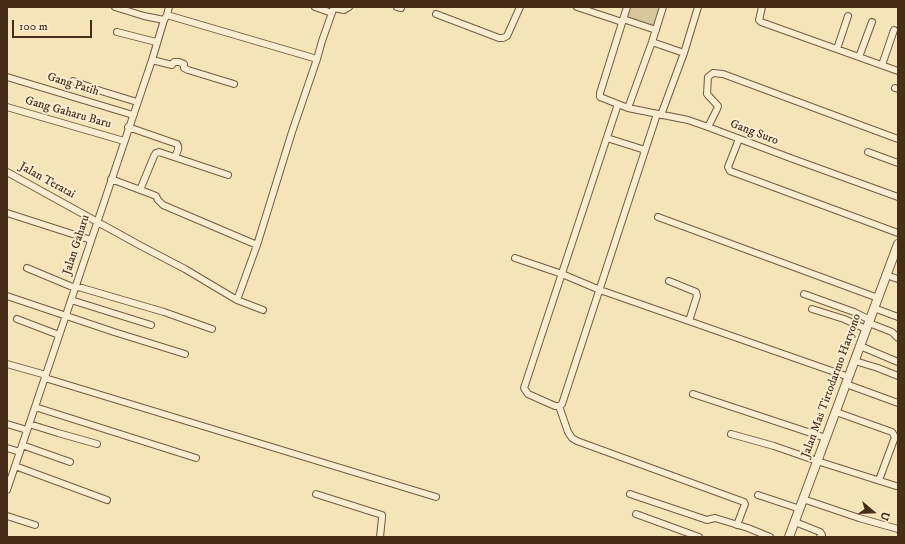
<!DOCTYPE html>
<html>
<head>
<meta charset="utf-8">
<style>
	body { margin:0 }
	#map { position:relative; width:905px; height:544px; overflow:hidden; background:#f4e4b8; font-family:"IM FELL DW Pica",serif }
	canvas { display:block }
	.frame { position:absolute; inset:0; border:8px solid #452d1a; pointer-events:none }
	.north { position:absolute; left:853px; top:492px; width:40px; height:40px; -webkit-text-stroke:3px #f8edd1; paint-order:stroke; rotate:109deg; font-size:11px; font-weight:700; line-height:16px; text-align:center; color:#452d1a }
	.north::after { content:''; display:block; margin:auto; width:14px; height:18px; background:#452d1a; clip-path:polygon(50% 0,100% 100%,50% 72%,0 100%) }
	.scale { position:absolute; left:12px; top:20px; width:80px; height:18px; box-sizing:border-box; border:2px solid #452d1a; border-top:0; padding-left:5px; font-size:12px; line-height:14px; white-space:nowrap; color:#452d1a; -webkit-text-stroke:3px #f8edd1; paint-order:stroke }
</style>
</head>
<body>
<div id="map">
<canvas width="905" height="544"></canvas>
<div class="frame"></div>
<div class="north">U</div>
<div class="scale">100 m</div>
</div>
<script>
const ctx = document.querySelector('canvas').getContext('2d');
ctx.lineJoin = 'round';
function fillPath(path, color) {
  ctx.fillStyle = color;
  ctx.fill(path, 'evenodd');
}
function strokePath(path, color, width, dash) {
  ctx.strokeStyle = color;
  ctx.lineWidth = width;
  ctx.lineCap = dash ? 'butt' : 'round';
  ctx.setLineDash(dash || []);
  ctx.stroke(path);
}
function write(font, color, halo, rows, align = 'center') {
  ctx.font = font + ' "IM FELL DW Pica",serif';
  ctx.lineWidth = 4;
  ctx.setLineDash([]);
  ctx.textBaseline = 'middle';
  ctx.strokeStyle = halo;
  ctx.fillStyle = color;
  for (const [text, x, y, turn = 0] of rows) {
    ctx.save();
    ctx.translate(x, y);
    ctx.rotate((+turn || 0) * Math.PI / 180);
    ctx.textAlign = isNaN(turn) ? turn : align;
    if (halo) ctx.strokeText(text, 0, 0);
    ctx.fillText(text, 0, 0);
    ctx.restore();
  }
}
fillPath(new Path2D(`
	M628,7H661L654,27L625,17Z`), '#d6c59d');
const minor = new Path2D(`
	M115,7L144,16L164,20
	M315,7L332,13
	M397,7L401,8
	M577,7L622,22
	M627,7L600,93V97L628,108L688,120L708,127L793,159L898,197
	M762,7L759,20L761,22L898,71
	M334,8L344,10L349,7
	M436,14L499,38H503L507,36L520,7
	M167,15L317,59
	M623,19L656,30
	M117,32L156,42
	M652,42L684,53
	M837,49L848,16
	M859,57L872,22
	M152,60L172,65L174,62H179L184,64V68L188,70L234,84
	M882,65L894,30
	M7,77L133,115
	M73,81L101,91L137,102
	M895,88L898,89
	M618,104L524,388L528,394L555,406H559L562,404L657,114
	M7,107L124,141
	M628,108L652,42L663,7
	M661,115L684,53L698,7
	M128,127L177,144C180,148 177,152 175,157
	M708,127L717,109L718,106L707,94L708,77L713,73L723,74L898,139
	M607,138L645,150
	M739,139L728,167L730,171L898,233
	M868,152L898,163
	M7,172L141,246L185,269L237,300L263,310
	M111,179L151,194L156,196L158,200L163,205L257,245
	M140,190L154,156L156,153L159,152L228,175
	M7,213L91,240
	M658,217L878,298
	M515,258L562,274L600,290L849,377
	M27,268L75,288
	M886,275L898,279
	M669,281L696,292L697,296L689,321
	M75,286L164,312L212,329
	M804,294L854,312L870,320
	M7,296L114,332L185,354
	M71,300L151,325
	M237,300L257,245L292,132L317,59L322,41L334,7
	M874,308L898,317
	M812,309L844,319L866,329
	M17,319L59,335
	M869,323L892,332L898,338
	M860,346L898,362
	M855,361L878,368L898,376
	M7,364L46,375
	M45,378L436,497
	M846,384L898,403
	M693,394L826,438
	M559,406L568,432L572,438L577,441L744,502L745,504L737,525
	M35,407L196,458
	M836,412L892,432L895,437L879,480
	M7,424L27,430
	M29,424L58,433L97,444
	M731,434L774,446L817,461L896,486
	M22,445L70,462
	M7,448L20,452
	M15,466L107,500
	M7,490L152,60L164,20L167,15L169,7
	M316,494L382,515V518L380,537
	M630,494L707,520L715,518L748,528L770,537
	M758,495L800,509
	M803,499L859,518L898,529
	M636,514L699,537
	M7,516L35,525
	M795,522L820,532L822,535L820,537`);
const tertiary = new Path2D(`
	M789,537L898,244`);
strokePath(minor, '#715b42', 8);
strokePath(tertiary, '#715b42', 10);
strokePath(minor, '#f8edd1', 6);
strokePath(tertiary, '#f8edd1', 8);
write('12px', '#452d1a', '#f8edd1', [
	["Gang Patih",73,85,17],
	["Gang Gaharu Baru",68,113,16],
	["Gang Suro",754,133,21],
	["Jalan Teratai",47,181,29],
	["Jalan Gaharu",77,245,-72],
	["Jalan Mas Tirtodarmo Haryono",832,386,-70]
]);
</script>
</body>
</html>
